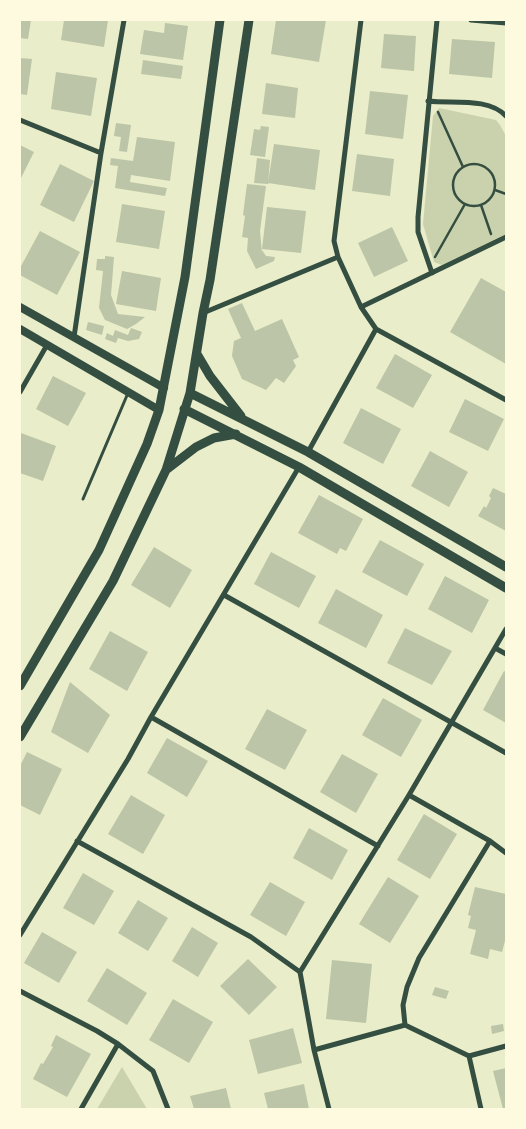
<!DOCTYPE html>
<html>
<head>
<meta charset="utf-8">
<style>
	body { margin:0 }
	#map { position:relative; width:526px; height:1129px; overflow:hidden; background:#e9edc9; font-family:Figtree,sans-serif }
	canvas { display:block }
	.frame { position:absolute; inset:0; border:21px solid #fefae0; pointer-events:none }
</style>
</head>
<body>
<div id="map">
<canvas width="526" height="1129"></canvas>
<div class="frame"></div>
</div>
<script>
const ctx = document.querySelector('canvas').getContext('2d');
ctx.lineJoin = 'round';
function fillPath(path, color) {
  ctx.fillStyle = color;
  ctx.fill(path, 'evenodd');
}
function strokePath(path, color, width, dash) {
  ctx.strokeStyle = color;
  ctx.lineWidth = width;
  ctx.lineCap = dash ? 'butt' : 'round';
  ctx.setLineDash(dash || []);
  ctx.stroke(path);
}
fillPath(new Path2D(`
	M439,108L496,120L500,125L506,136V234L442,265L434,262L423,224L433,116Z
	M122,1067L147,1109H97Z`), '#cad2ad');
fillPath(new Path2D(`
	M20,20H31L28,39L20,38Z
	M64,20H108L104,47L61,40Z
	M276,20H326L319,62L271,54Z
	M165,23L188,26L183,60L140,54L144,30L164,33Z
	M384,34L416,36L414,71L381,68Z
	M452,39L495,42L492,78L449,74Z
	M20,58L32,59L27,95L20,94Z
	M143,60L183,66L181,79L141,74Z
	M56,72L97,78L91,116L51,109Z
	M266,83L298,88L295,118L262,114Z
	M370,91L408,95L403,139L365,134Z
	M116,123L131,125L127,152L119,151L121,137L114,136Z
	M261,126L269,127L265,157L250,155L254,129L260,130Z
	M137,137L175,142L170,181L131,175L130,182L167,188L165,196L115,188L118,166L110,165L111,158L133,161Z
	M274,144L320,150L315,190L268,183Z
	M20,145L34,152L20,180Z
	M357,154L394,159L390,196L352,191Z
	M257,158L270,160L268,184L254,183Z
	M60,164L94,181L74,222L40,205Z
	M247,184L266,186L260,231L262,253V250L266,256L275,257L274,261L256,269L247,251L248,238L242,237L245,216L243,215Z
	M122,204L165,211L159,249L116,242Z
	M267,207L306,211L301,253L262,249Z
	M392,227L408,261L374,277L358,243Z
	M40,231L80,252L57,295L20,275V268Z
	M105,256L114,257L111,295L118,314L145,317L136,324L127,329L105,320L99,308L103,271L96,270L97,259H105Z
	M122,271L161,278L156,311L116,304Z
	M481,278L506,292V364L450,332Z
	M242,303L255,331L282,319L299,357L293,360L296,366L284,383L276,378L266,390L242,379L232,356L234,341L241,338L228,309Z
	M88,322L104,326L102,335L86,330Z
	M131,328L142,332L139,339L128,341L118,338L116,343L105,339L107,333L113,336L115,330L128,335Z
	M395,354L432,375L413,408L376,388Z
	M53,376L86,393L68,426L36,409Z
	M465,399L504,419L488,451L449,432Z
	M361,408L401,429L383,464L343,443Z
	M21,433L56,446L43,481L20,473Z
	M430,451L468,472L449,507L411,486Z
	M493,488L506,494V531L478,516L484,506L486,508L491,498L489,496Z
	M319,495L363,519L346,551L340,548L337,554L298,533Z
	M380,540L424,564L407,596L362,572Z
	M154,547L192,570L170,608L131,585Z
	M271,552L316,576L299,608L254,584Z
	M445,576L489,600L472,633L428,609Z
	M336,589L383,615L366,648L318,623Z
	M405,628L452,651L432,685L387,663Z
	M110,631L148,652L127,691L89,669Z
	M504,671L506,672V723L483,710Z
	M70,682L110,715L88,753L51,732Z
	M383,698L422,720L401,757L362,735Z
	M267,709L307,730L285,770L245,749Z
	M167,738L208,761L187,797L147,773Z
	M27,752L62,769L40,815L20,805V766Z
	M342,754L378,774L356,813L320,792Z
	M131,795L165,815L143,854L108,834Z
	M424,814L457,834L430,879L397,860Z
	M309,828L348,850L332,880L293,858Z
	M83,873L114,891L94,925L63,908Z
	M388,877L419,896L390,943L359,924Z
	M270,882L305,902L286,936L250,915Z
	M475,887L506,894V937L502,952L490,949L488,959L470,954L476,930L468,928L471,916L468,915Z
	M138,900L168,918L148,951L118,933Z
	M192,927L218,943L198,977L172,961Z
	M42,932L77,952L59,983L24,963Z
	M248,959L277,987L249,1015L220,986Z
	M332,960L372,964L366,1023L326,1019Z
	M107,968L147,993L127,1025L87,1001Z
	M435,987L449,991L446,999L432,995Z
	M173,999L213,1022L189,1063L149,1040Z
	M503,1024L504,1031L492,1034L491,1026Z
	M293,1028L302,1063L258,1074L249,1040Z
	M56,1035L91,1054L67,1097L33,1079L41,1063L43,1064L53,1047L51,1046Z
	M506,1068V1109H503L493,1071Z
	M304,1084L309,1109H268L264,1093Z
	M226,1088L231,1109H194L190,1096Z`), '#bcc5a7');
strokePath(new Path2D(`
	M438,112L463,167
	M453 185a21 21 0 1 1 42 0a21 21 0 1 1-42 0Z
	M495,190L506,194
	M481,205L491,234
	M435,257L465,204`), '#344e41', 2.5);
strokePath(new Path2D(`
	M83,499L128,393`), '#344e41', 3);
strokePath(new Path2D(`
	M361,20L334,241L338,257L361,307L376,329L506,400
	M471,20L506,23
	M428,101C453,104 488,97 506,116
	M20,120L101,153
	M432,273L418,232V217L437,20
	M361,307L506,237
	M203,313L338,257
	M74,337L101,153L124,20
	M20,392L47,345
	M308,452L376,329
	M224,595L506,753
	M495,648L506,654
	M151,717L378,846
	M409,795L490,841L506,853
	M77,841L251,937L300,972
	M20,935L128,759L151,717L299,467
	M20,991L97,1031L118,1044L153,1071L168,1109
	M405,1025L403,1005L407,987L419,958L490,841
	M314,1050L405,1025L469,1056L481,1109
	M469,1056L506,1046
	M81,1109L118,1044
	M329,1109L314,1050L300,972L409,795L506,629`), '#344e41', 5);
strokePath(new Path2D(`
	M20,307L164,388
	M20,329L159,410`), '#344e41', 8);
strokePath(new Path2D(`
	M197,354L210,376L241,416
	M190,393L308,452L506,567
	M184,409L299,467L506,588
	M166,470L196,447L214,438L236,434
	M20,686L99,550L147,444L159,410L185,277L220,20
	M20,737L113,581L166,470L190,393L203,313L210,280L249,20`), '#344e41', 9);
</script>
</body>
</html>
